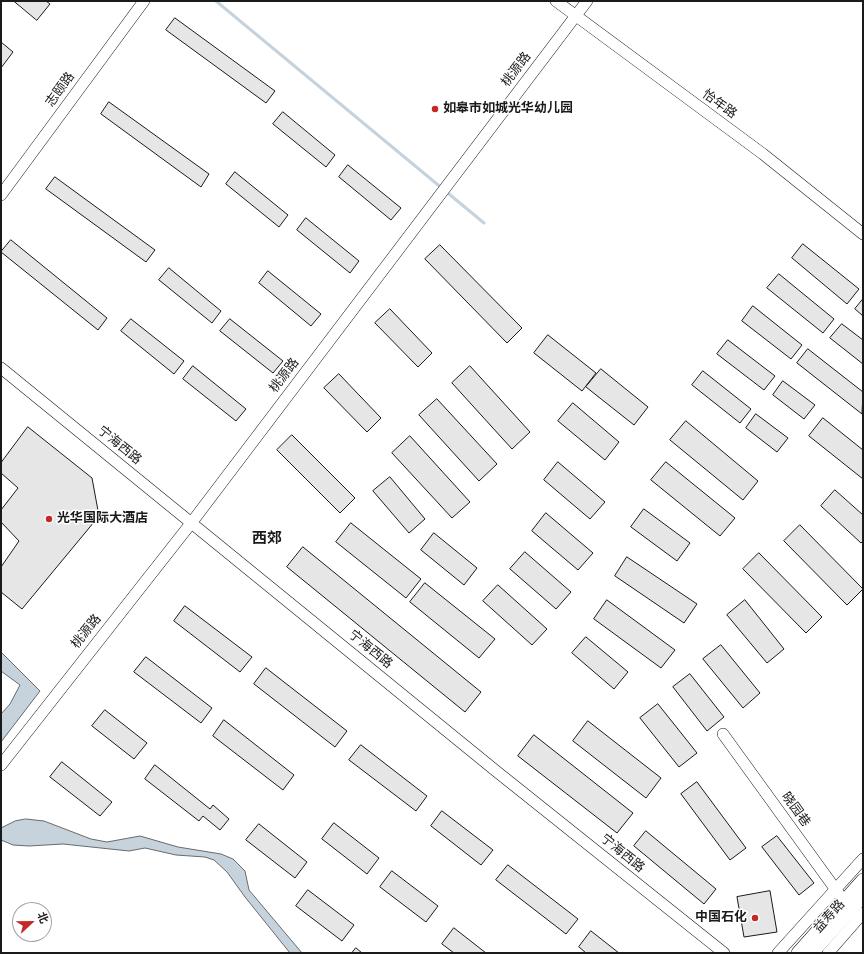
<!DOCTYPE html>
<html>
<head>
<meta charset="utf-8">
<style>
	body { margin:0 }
	#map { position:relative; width:864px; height:954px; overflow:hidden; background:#fff; font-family:"Source Sans 3","Noto Sans SC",sans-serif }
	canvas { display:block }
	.frame { position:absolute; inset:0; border:2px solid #1a1a1a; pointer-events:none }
	.north { position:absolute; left:12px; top:902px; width:40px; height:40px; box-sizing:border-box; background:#fff; border:1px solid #a3a3a3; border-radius:50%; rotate:68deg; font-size:11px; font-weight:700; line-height:16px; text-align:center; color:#1a1a1a }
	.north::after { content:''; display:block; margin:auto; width:14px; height:18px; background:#c62828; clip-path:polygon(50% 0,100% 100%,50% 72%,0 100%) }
</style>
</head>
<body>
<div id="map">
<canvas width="864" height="954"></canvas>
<div class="frame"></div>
<div class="north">北</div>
</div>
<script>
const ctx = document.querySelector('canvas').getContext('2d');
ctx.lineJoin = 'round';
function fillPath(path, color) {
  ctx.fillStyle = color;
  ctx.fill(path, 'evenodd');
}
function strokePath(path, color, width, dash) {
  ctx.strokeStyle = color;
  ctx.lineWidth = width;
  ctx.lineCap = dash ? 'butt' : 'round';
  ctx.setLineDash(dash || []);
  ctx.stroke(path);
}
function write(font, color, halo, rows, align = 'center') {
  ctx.font = font + ' "Source Sans 3","Noto Sans SC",sans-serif';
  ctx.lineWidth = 3;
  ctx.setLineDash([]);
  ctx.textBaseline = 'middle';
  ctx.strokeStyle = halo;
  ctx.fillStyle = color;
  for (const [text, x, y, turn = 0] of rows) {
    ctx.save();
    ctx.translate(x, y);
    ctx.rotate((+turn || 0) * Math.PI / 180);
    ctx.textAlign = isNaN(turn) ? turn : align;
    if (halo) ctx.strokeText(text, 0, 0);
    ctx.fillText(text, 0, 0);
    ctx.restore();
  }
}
const water = new Path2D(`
	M1,652L40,691L1,742V714L10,704L20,685L1,671Z
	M26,819L44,821L91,839L107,842L140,836L178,847L221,854L233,859L245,871L249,890L302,953H290L245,897L227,872L214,860L205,857L176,855L145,848L129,851L63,844L29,846L13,845L1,840V828L15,821Z`);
fillPath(water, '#c6d2dc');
strokePath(water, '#6a6a6a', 1);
strokePath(new Path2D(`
	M216,1L484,223`), '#c6d2dc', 3);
const building = new Path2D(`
	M14,1H46L50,4L37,20Z
	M175,18L275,91L266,103L166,30Z
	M1,42L13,52L1,68Z
	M109,102L209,174L201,187L101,114Z
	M283,112L335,155L326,167L273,124Z
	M348,165L401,208L391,220L339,177Z
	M235,172L288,215L279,227L226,184Z
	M55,177L155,250L146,262L46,189Z
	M306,218L359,261L350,273L297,230Z
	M11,240L107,318L98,330L1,252Z
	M803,244L859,289L847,304L792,258Z
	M440,245L522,328L507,343L425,259Z
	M169,268L221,311L212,323L159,280Z
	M268,271L321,314L311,326L259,283Z
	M779,274L834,319L823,333L767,288Z
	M863,299V316L855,309Z
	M753,306L802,345L791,359L742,321Z
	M390,309L432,353L418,367L375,323Z
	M131,319L184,361L174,374L121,331Z
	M230,319L283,361L273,373L220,331Z
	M842,324L863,340V364L830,338Z
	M548,335L596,373L582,391L534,353Z
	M728,340L775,376L764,390L717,354Z
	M808,349L863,392L862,414L797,363Z
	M193,366L246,409L236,421L183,379Z
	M470,366L530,432L512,449L452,383Z
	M601,369L648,407L634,425L586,387Z
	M703,371L751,409L740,423L692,385Z
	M339,374L381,418L367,432L324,388Z
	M783,381L815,405L804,419L773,395Z
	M437,399L497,464L479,481L419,415Z
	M573,403L619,442L605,460L558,421Z
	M756,414L788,438L777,452L746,428Z
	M823,418L863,450V479L809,436Z
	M686,421L758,481L743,500L670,440Z
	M28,427L92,478L99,516L22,609L1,592V567L19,541L1,522V510L18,488L1,473V463Z
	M292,435L355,498L340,513L277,450Z
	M410,436L470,502L452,518L392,453Z
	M558,462L605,502L590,519L544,480Z
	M666,462L735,518L720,536L651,480Z
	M390,477L425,519L409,533L373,491Z
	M835,490L863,515V541L861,543L821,506Z
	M644,509L690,543L677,561L631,527Z
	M546,513L593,553L578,570L532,531Z
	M351,523L421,579L406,598L336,542Z
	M800,525L863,589L847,605L784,541Z
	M434,533L477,568L464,585L421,550Z
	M303,547L481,692L465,712L287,567Z
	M525,552L571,592L556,609L510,569Z
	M759,553L822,617L806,633L743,569Z
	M627,557L697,604L684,623L615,576Z
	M425,583L495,639L479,658L410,602Z
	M498,585L547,629L532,645L483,601Z
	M607,600L675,650L661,668L594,619Z
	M745,600L784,649L767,663L727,615Z
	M185,606L252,657L240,672L174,621Z
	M586,637L628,672L614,689L572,653Z
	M721,645L760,693L743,708L703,659Z
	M146,657L212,708L201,723L134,672Z
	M266,668L347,731L335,747L254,684Z
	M690,674L724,717L707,731L673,687Z
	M658,704L697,753L679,767L640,718Z
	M105,710L147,743L134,759L92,726Z
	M224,720L294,775L283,790L213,736Z
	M588,721L661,778L646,798L573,741Z
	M534,735L633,813L617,833L518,756Z
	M361,745L427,796L416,811L349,760Z
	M62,762L112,802L100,816L50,777Z
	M155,765L210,809L213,805L229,819L220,830L203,816L199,821L145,779Z
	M697,782L746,848L730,860L681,794Z
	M442,811L493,850L481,865L431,826Z
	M334,823L379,858L367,874L322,839Z
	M259,824L307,862L295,878L246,840Z
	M646,831L716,889L704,904L634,846Z
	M777,836L814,883L799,895L762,847Z
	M508,865L578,919L566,934L496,880Z
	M392,871L438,906L426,922L380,887Z
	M308,890L354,925L342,941L296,906Z
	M770,891L777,932L744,937L737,897Z
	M454,928L486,953H454L442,944Z
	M591,931L619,953H586L579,947Z
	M356,948L362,953H352Z`);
fillPath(building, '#e6e6e6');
strokePath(building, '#1a1a1a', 1);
const minor = new Path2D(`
	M556,1L763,154L863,234
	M1,195L144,1
	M1,368L496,771L724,953
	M723,734L844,901
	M1,765L192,522L587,1
	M778,953L863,859
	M828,953L863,913`);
const major = new Path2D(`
	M798,953L863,880
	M812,953L863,896`);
strokePath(minor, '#1a1a1a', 12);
strokePath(major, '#1a1a1a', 14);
strokePath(minor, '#fff', 11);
strokePath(major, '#fff', 13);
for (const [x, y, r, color] of [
	[435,109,4,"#c62828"],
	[49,519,4,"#c62828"],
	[755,918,4,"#c62828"]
]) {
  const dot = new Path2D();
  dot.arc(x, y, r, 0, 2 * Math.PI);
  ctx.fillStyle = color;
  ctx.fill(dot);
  strokePath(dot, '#fff', 1.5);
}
write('13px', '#1a1a1a', '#fff', [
	["桃源路",517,70,-53],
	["志颐路",61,90,-54],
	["怡年路",719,105,36],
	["桃源路",285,376,-53],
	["宁海西路",119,446,39],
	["桃源路",87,632,-51],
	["宁海西路",370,650,39],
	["晓园巷",795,810,54],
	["宁海西路",622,854,39],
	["益寿路",830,917,-48]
]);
write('bold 13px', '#1a1a1a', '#fff', [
	["如皋市如城光华幼儿园",443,109],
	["光华国际大酒店",57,519],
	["中国石化",747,918,"right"]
], 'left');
write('bold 15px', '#1a1a1a', '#fff', [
	["西郊",267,540]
]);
</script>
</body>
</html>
